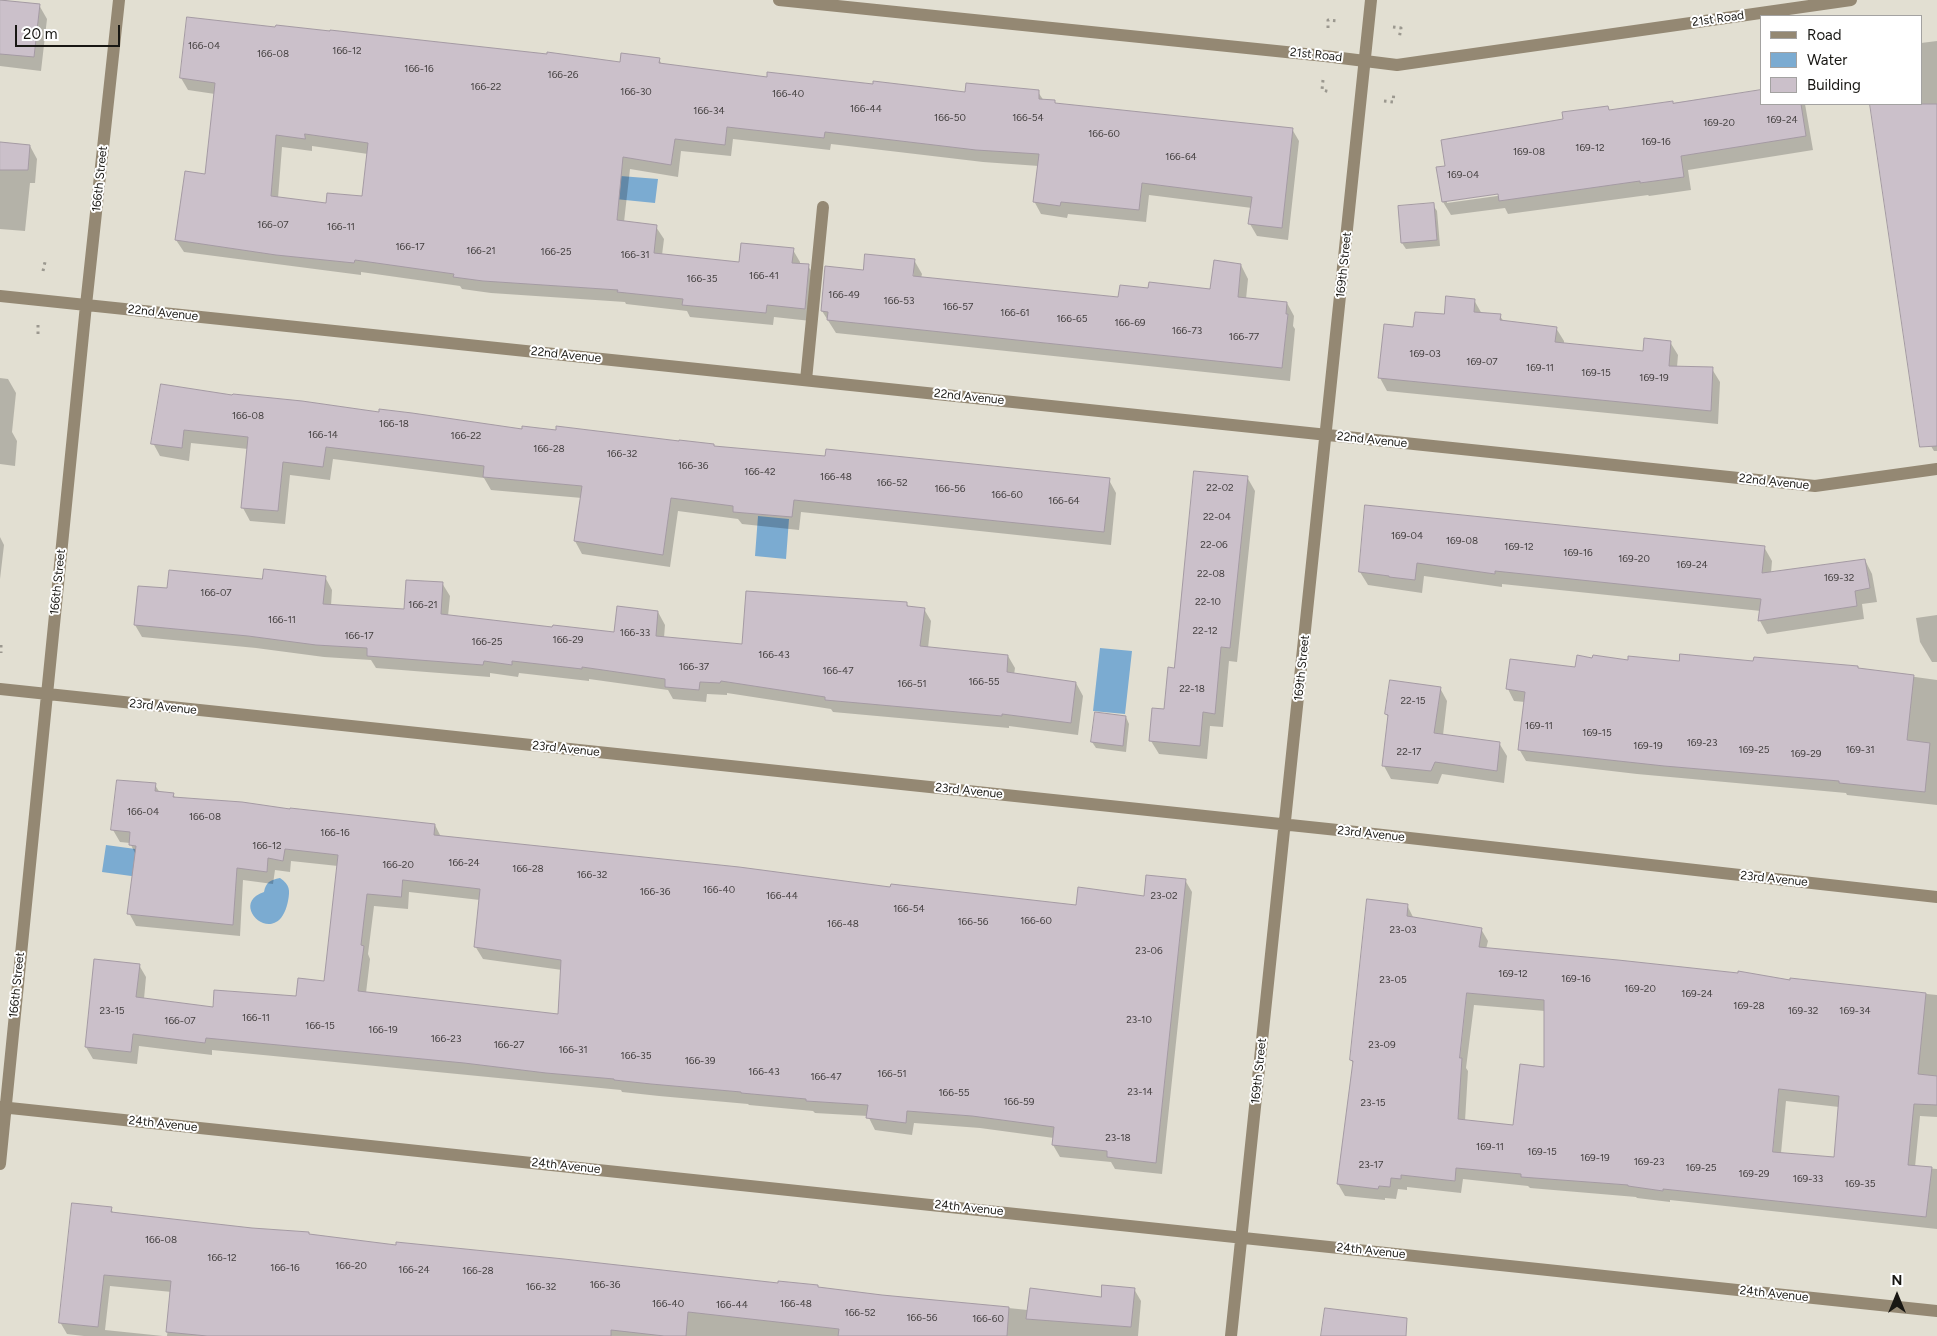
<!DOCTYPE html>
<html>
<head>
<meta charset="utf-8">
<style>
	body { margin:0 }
	#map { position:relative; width:1937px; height:1336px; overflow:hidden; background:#e2dfd2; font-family:Figtree,sans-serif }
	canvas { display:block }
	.legend { position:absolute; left:1760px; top:15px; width:162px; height:90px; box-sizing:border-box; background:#fff; border:1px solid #a3a2a1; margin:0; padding:6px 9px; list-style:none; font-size:15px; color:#181713 }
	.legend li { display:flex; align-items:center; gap:10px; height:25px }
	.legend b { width:25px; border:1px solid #a3a2a1 }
	.north { position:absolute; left:1872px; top:1271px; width:50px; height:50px; -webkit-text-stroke:4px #fff; paint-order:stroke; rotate:0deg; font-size:14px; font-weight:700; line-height:20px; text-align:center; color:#181713 }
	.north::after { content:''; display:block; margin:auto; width:18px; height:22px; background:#181713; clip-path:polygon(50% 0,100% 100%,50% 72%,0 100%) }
	.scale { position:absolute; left:15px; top:25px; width:105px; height:22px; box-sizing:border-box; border:2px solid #181713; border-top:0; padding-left:6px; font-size:15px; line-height:18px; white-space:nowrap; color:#181713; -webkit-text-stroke:4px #fff; paint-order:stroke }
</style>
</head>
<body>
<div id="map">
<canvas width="1937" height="1336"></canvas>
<ul class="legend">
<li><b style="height:6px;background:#948873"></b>Road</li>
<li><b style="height:14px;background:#7babd1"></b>Water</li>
<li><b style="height:14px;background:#cbc0ca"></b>Building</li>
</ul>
<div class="north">N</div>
<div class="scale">20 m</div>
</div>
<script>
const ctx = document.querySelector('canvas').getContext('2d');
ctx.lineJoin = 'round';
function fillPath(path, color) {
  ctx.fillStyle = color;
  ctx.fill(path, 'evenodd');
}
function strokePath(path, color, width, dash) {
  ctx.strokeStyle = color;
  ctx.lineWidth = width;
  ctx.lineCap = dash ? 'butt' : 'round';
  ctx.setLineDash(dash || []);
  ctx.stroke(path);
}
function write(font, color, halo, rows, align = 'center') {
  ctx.font = font + ' Figtree,sans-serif';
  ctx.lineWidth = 4;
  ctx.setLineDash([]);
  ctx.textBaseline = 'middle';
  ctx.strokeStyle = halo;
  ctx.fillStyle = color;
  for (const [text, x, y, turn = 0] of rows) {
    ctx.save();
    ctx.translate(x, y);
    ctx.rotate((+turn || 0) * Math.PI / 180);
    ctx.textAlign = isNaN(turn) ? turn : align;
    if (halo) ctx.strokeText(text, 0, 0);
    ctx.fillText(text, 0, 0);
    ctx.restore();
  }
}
fillPath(new Path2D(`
	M608,175L658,179L655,203L605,198Z
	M758,516L789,519L786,559L755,556Z
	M1100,648L1132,651L1125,714L1093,711Z
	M106,845L150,851L146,878L102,872Z
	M280,878C290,885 290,890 288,901C278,952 226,904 264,892C266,882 270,880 280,878Z`), '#7babd1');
fillPath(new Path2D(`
	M0,0L39,5L47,19L41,71L0,66Z
	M1937,41V451H1934L1918,425L1871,104H1921V43Z
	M659,59L662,65L768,78L966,93L1038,92L1044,101L1056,104L1292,129L1299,141L1288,240L1257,236L1250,224L1252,208L1149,195L1146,222L1068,214L1067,218L1041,214L1034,201L1039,166L983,162L831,144L830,150L733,139L731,156L681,151L678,177L630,169L624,222L656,227L664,239L662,255L740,263L793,250L800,262V265L808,266L816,278L811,321L774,317L773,325L690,317L687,311L626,304L625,302L491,293L462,289L460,286L361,272V275L184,252L176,240L206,176L215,94L188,90L181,78L621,63ZM312,146L368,154L363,198L327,204L278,198L282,147L312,151Z
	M1805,104L1813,150L1688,170L1691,190L1649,196L1648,195L1508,214L1505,208L1451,215L1443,202L1446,167L1564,120L1607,107L1610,111L1673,105ZM1504,192V195L1447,203V200Z
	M0,143L30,146L37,159L35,183H30L25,231L0,229Z
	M1433,205L1437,211L1440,246L1406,249L1402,243Z
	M914,260L922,274L921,278L1120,298L1150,289L1211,290L1241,265L1248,279L1246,299L1287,303L1294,316L1293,326L1295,329L1290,381L836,333L822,311L864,272ZM912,271H914L913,282Z
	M1474,300L1482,314L1500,316L1504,322L1556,328L1564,341V344L1644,353L1670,342L1678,355L1677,367L1712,369L1720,382L1718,424L1387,391L1380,378L1414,329L1445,316Z
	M0,378L8,379L16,393L12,432L17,441L15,466L0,464Z
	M234,397L523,431L1109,480L1116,493L1111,545L801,512L799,530L742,524L738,519L678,511L670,567L582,554L575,541L582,498L491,490L484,478L333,459L330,480L290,475L285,524L250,521L243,508L248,449L191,443L189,461L160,456L153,443Z
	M1247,477L1255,491L1237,662L1229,661L1223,727L1210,726L1207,759L1159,754L1151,741L1166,710L1175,669Z
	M1366,506L1764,547L1772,561L1771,573L1865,560L1872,574L1877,602L1862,604L1864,619L1767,634L1760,621L1761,611L1502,584V587L1424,576L1422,593L1368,585L1360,572Z
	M0,537L4,545L0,579Z
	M325,577L332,590L331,606L405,611L442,583L450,596L448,616L554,628L615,633L658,612L665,625L664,638L743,646L906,603L909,607L924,609L931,621L928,648L1008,656L1015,668L1014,675L1076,683L1083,696L1078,735L1009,726V728L833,712L831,709L727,693V695L707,694L706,702L673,699L668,690L589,679V681L519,673L518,677L490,673V677L376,668L371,660L324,657L256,648L142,637L135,625L168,590Z
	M1937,615V662H1932L1920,642L1916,618Z
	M1629,661L1754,662L1828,665L1937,680V805L1847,795L1846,793L1637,774L1526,761L1519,749L1525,702L1514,701L1508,689L1576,668Z
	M1440,688L1447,701L1443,735L1499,743L1507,756L1504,783L1442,774L1438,784L1391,779L1384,766L1389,718L1386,714Z
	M1126,717L1129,724L1126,752L1096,748L1092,742Z
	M155,785L160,793L173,794L176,799L435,825L441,837L891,888L1077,906L1145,898L1185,880L1192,892L1162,1174L1115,1169L1111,1162L1060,1157L1053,1145L1054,1138L980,1128L914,1123L912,1135L875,1130L868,1116L815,1113L813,1111L749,1105L748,1104L659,1096L622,1092L621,1090L212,1050V1055L139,1046L137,1064L93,1059L86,1047L95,960L139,965L146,977L144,999L214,1008L297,998L325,982L338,866L291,861L290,872L275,870L273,884L243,880L240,936L136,926L129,913L136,855L130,843L120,842L113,830ZM409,892L480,900L475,946L483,959L562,970L559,1015L366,993L370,959L368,954L374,906L408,909Z
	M1407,905L1414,919L1481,929L1488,941L1486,949L1937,995V1117L1920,1116L1915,1167L1937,1169V1229L1670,1200V1202L1637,1198L1636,1197L1530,1188L1528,1186L1463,1179L1461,1193L1407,1187V1190L1398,1189L1396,1199L1385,1198V1200L1345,1196L1338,1184L1354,1065L1351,1060ZM1474,1005L1545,1011V1069L1514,1126L1465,1121L1468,1071L1466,1068ZM1786,1101L1839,1107L1835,1158L1781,1153Z
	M111,1209L114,1214L397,1246L1028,1310L1102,1298L1134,1289L1141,1301L1138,1336H167L172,1292L110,1286L105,1330L163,1336H84L67,1334L60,1322Z`), '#0003');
const building = new Path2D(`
	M0,0L40,4L34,57L0,54Z
	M187,17L275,27L276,25L330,31V30L547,54V52L620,62L621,53L660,58L659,63L767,77V72L873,84V81L965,92L966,83L1039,90V99L1055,100V103L1293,128L1282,228L1248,224L1252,197L1142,183L1139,210L1061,202L1060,206L1033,202L1039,154L976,150L825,132L824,138L727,127L725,145L675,139L671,165L623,157L617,220L657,225L654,253L739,262L741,243L794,248L792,263L809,264L805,309L767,305L766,313L682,305L683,299L617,292L618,290L483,281L453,277L454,274L355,260L354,263L276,255L175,240L185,171L205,174L215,83L180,78ZM305,134L368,143L362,196L327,193L326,203L271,196L276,135L305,139Z
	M1761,90V104H1801L1806,136L1681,156L1684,177L1640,183V181L1499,201L1498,194L1442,202L1436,167L1445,166L1441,140L1563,119L1562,112L1608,106L1609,110L1673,101V103Z
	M1870,104H1937V446L1920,447Z
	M0,142L30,145L28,170H0Z
	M1434,203L1437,240L1401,243L1398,206Z
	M865,254L915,259L913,276L1118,297L1120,285L1148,288L1149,282L1210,289L1214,260L1241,264L1238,297L1287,302L1286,314H1288L1282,368L827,320L828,312L821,311L825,266L863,270Z
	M1446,296L1475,299L1474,312L1501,314L1500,320L1557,327L1555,342L1643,351L1644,338L1671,341L1669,366L1713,367L1711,411L1378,378L1384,324L1413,327L1415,312L1444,314Z
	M161,384L232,395L233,394L302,401L379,412V409L412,413L522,429V426L556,430V426L679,441V440L714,444V446L825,456L826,449L1110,478L1104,532L794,500L792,517L733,512V506L671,498L663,555L574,541L582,486L483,477L484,466L326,447L323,467L283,462L278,511L241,508L248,437L184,430L182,448L151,444Z
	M1194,471L1248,476L1230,648L1221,647L1215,714L1203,712L1200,746L1149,741L1152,708L1164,709L1168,667L1174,668Z
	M1365,505L1765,546L1762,573L1865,559L1870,588L1855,591L1857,606L1758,621L1761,599L1495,571V574L1417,563L1415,580L1389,577V576L1359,572Z
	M264,569L326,576L323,604L404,609L406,580L443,582L441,614L552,627L553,625L614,632L617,606L658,611L656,636L742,644L746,591L907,602V606L925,608L920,646L1008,655L1007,672L1076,682L1071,723L1002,714V716L825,700V697L721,681L720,683L700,682L699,690L665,687V679L582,667V669L512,661V665L484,661L483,665L367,656V648L316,645L248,636L134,625L138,586L167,588L169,570L262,579Z
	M1680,654L1753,661L1754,657L1858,666V668L1914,675L1907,740L1930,743L1925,792L1839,783V781L1664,766L1518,750L1525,692L1506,689L1510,659L1575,667L1577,655L1592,658L1593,655L1628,660V656L1679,661Z
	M1390,680L1441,687L1434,733L1500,742L1497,771L1435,762L1431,771L1382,766L1388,715L1385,714Z
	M1095,712L1126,716L1123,746L1091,742Z
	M117,780L156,783L155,791L174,793L173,797L242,802L290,809V808L435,824L434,835L739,867L890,887L891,884L1076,905L1078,887L1144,896L1146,875L1186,879L1156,1163L1107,1157V1151L1052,1145L1054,1127L972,1116L907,1111L906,1123L866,1118L868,1105L806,1101V1099L741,1093V1092L651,1084L614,1080V1079L546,1073L464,1063L206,1038L205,1043L133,1034L131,1052L85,1047L94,959L140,964L136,997L213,1007L214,990L296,996L298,978L324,981L338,855L285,849L283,861L268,858L267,872L237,868L233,925L127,914L136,846L129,845L130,832L111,830ZM403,880L480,889L474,947L561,960L558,1014L358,991L364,946L361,945L367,894L401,897Z
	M1367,899L1408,904L1407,916L1482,928L1479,947L1618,960L1738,973V971L1790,980V978L1926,993L1918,1074L1937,1076V1105L1914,1104L1908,1165L1932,1167L1926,1217L1663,1189V1191L1628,1186V1185L1521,1177V1174L1456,1168L1455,1181L1401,1175V1179L1391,1178L1390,1187L1379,1186L1378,1189L1337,1184L1353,1061L1350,1060ZM1467,993L1544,1000V1067L1520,1064L1513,1125L1458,1119L1462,1058H1460ZM1779,1089L1839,1096L1834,1157L1773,1152Z
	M72,1203L112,1207L111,1212L252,1228L309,1232V1234L396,1245V1242L564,1259L778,1283V1281L818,1285V1287L882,1295L1009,1307L1007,1336H838L839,1329L688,1312L686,1336H664L611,1330V1336H207L166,1332L171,1281L104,1275L98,1327L59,1323Z
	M1102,1285L1135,1288L1131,1327L1026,1319L1030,1288L1101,1297Z
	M1325,1308L1407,1318L1406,1336H1321Z`);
fillPath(building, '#cbc0ca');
strokePath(building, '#a49aa3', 1);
strokePath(new Path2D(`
	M1393,27L1401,28L1399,39
	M1328,28V20L1339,21
	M1323,80L1322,90L1331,92
	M1384,101L1393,102L1394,92
	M43,271L45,262
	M38,325V334
	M1,645V653`), '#9b988f', 3, [2.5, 4]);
strokePath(new Path2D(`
	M806,380L823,207`), '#948873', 12);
strokePath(new Path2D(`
	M779,0L1325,56L1397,65L1851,0
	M0,296L1815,486L1937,469
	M0,689L1347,831L1937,897
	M0,1107L1937,1311
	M0,1164L86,305L119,0
	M1231,1336L1371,0`), '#948873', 12);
write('10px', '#454141', null, [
	["166-04",204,46],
	["166-12",347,51],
	["166-08",273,54],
	["166-16",419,69],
	["166-26",563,75],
	["166-22",486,87],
	["166-30",636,92],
	["166-40",788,94],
	["166-44",866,109],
	["166-34",709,111],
	["166-50",950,118],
	["166-54",1028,118],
	["169-24",1782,120],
	["169-20",1719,123],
	["166-60",1104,134],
	["169-16",1656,142],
	["169-12",1590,148],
	["169-08",1529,152],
	["166-64",1181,157],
	["169-04",1463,175],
	["166-07",273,225],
	["166-11",341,227],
	["166-17",410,247],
	["166-21",481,251],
	["166-25",556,252],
	["166-31",635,255],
	["166-41",764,276],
	["166-35",702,279],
	["166-49",844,295],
	["166-53",899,301],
	["166-57",958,307],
	["166-61",1015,313],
	["166-65",1072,319],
	["166-69",1130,323],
	["166-73",1187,331],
	["166-77",1244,337],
	["169-03",1425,354],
	["169-07",1482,362],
	["169-11",1540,368],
	["169-15",1596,373],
	["169-19",1654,378],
	["166-08",248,416],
	["166-18",394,424],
	["166-14",323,435],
	["166-22",466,436],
	["166-28",549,449],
	["166-32",622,454],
	["166-36",693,466],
	["166-42",760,472],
	["166-48",836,477],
	["166-52",892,483],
	["22-02",1220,488],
	["166-56",950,489],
	["166-60",1007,495],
	["166-64",1064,501],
	["22-04",1217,517],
	["169-04",1407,536],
	["169-08",1462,541],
	["22-06",1214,545],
	["169-12",1519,547],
	["169-16",1578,553],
	["169-20",1634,559],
	["169-24",1692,565],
	["22-08",1211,574],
	["169-32",1839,578],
	["166-07",216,593],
	["22-10",1208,602],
	["166-21",423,605],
	["166-11",282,620],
	["22-12",1205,631],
	["166-33",635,633],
	["166-17",359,636],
	["166-29",568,640],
	["166-25",487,642],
	["166-43",774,655],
	["166-37",694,667],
	["166-47",838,671],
	["166-55",984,682],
	["166-51",912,684],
	["22-18",1192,689],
	["22-15",1413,701],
	["169-11",1539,726],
	["169-15",1597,733],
	["169-23",1702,743],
	["169-19",1648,746],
	["169-25",1754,750],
	["169-31",1860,750],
	["22-17",1409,752],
	["169-29",1806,754],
	["166-04",143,812],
	["166-08",205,817],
	["166-16",335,833],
	["166-12",267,846],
	["166-24",464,863],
	["166-20",398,865],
	["166-28",528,869],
	["166-32",592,875],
	["166-40",719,890],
	["166-36",655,892],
	["166-44",782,896],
	["23-02",1164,896],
	["166-54",909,909],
	["166-60",1036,921],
	["166-56",973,922],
	["166-48",843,924],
	["23-03",1403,930],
	["23-06",1149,951],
	["169-12",1513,974],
	["169-16",1576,979],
	["23-05",1393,980],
	["169-20",1640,989],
	["169-24",1697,994],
	["169-28",1749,1006],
	["23-15",112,1011],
	["169-32",1803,1011],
	["169-34",1855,1011],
	["166-11",256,1018],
	["23-10",1139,1020],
	["166-07",180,1021],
	["166-15",320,1026],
	["166-19",383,1030],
	["166-23",446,1039],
	["166-27",509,1045],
	["23-09",1382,1045],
	["166-31",573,1050],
	["166-35",636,1056],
	["166-39",700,1061],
	["166-43",764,1072],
	["166-51",892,1074],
	["166-47",826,1077],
	["23-14",1140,1092],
	["166-55",954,1093],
	["166-59",1019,1102],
	["23-15",1373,1103],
	["23-18",1118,1138],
	["169-11",1490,1147],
	["169-15",1542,1152],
	["169-19",1595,1158],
	["169-23",1649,1162],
	["23-17",1371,1165],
	["169-25",1701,1168],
	["169-29",1754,1174],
	["169-33",1808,1179],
	["169-35",1860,1184],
	["166-08",161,1240],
	["166-12",222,1258],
	["166-20",351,1266],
	["166-16",285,1268],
	["166-24",414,1270],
	["166-28",478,1271],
	["166-36",605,1285],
	["166-32",541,1287],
	["166-40",668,1304],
	["166-48",796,1304],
	["166-44",732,1305],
	["166-52",860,1313],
	["166-56",922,1318],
	["166-60",988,1319]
]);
write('12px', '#181713', '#fff', [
	["21st Road",1718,19,-8],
	["21st Road",1316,55,6],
	["166th Street",100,179,-84],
	["169th Street",1344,265,-84],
	["22nd Avenue",163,313,6],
	["22nd Avenue",566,355,6],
	["22nd Avenue",969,397,6],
	["22nd Avenue",1372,440,6],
	["22nd Avenue",1774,482,6],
	["166th Street",58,582,-84],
	["169th Street",1302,668,-84],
	["23rd Avenue",163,707,6],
	["23rd Avenue",566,749,6],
	["23rd Avenue",969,791,6],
	["23rd Avenue",1371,834,6],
	["23rd Avenue",1774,879,6],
	["166th Street",17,985,-84],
	["169th Street",1259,1071,-84],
	["24th Avenue",163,1124,6],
	["24th Avenue",566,1166,6],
	["24th Avenue",969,1208,6],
	["24th Avenue",1371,1251,6],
	["24th Avenue",1774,1294,6]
]);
</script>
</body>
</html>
